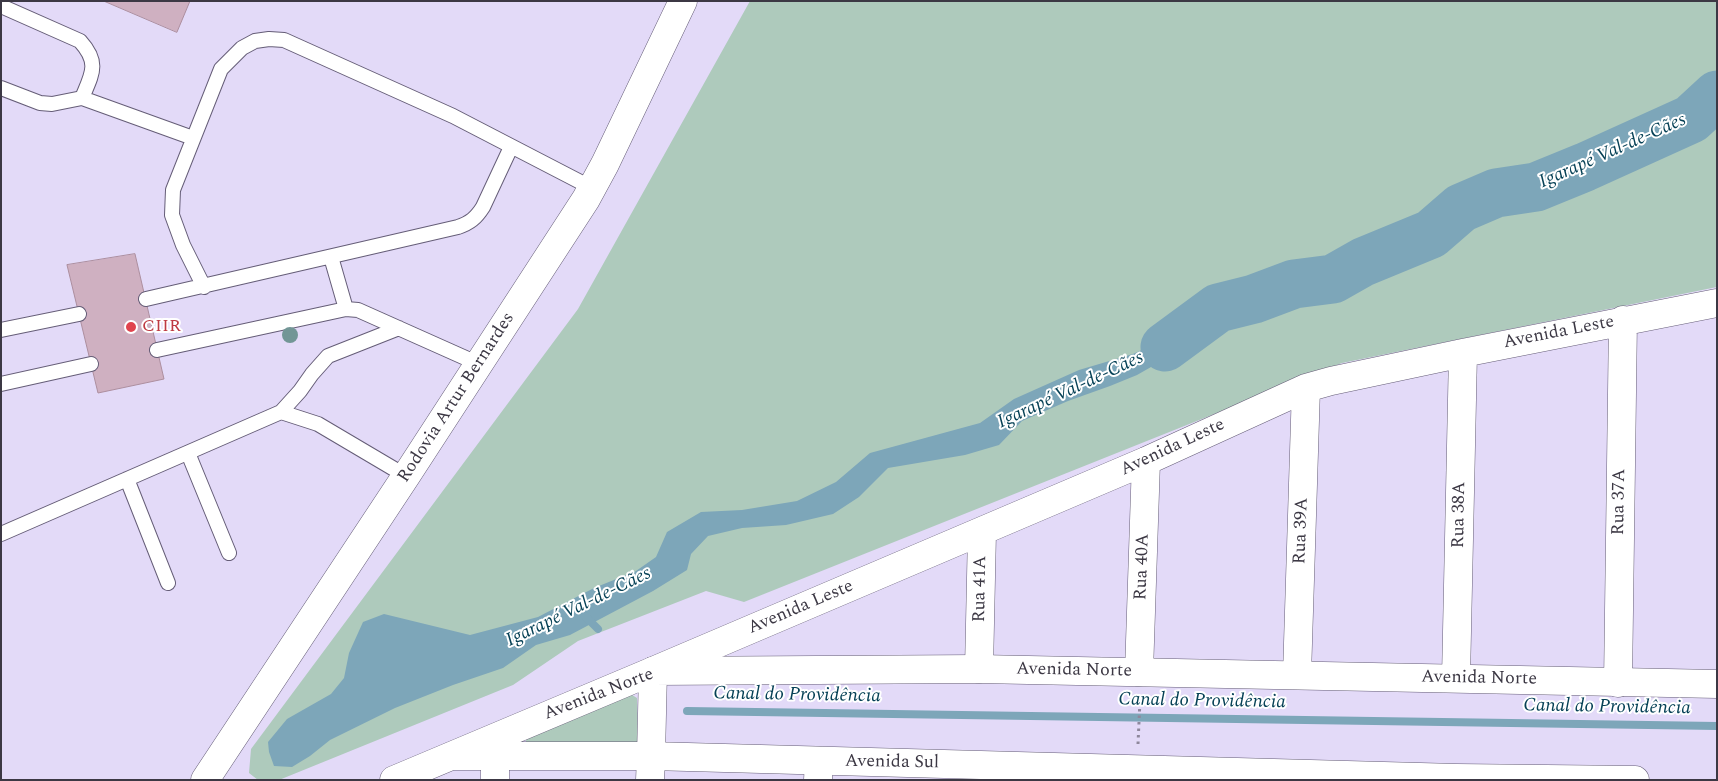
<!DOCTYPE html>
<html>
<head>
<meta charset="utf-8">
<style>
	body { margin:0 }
	#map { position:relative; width:1718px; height:781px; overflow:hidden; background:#e3daf8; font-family:Spectral,serif }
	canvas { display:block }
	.frame { position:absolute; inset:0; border:2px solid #3c3844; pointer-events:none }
</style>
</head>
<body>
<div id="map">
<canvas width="1718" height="781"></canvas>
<div class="frame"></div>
</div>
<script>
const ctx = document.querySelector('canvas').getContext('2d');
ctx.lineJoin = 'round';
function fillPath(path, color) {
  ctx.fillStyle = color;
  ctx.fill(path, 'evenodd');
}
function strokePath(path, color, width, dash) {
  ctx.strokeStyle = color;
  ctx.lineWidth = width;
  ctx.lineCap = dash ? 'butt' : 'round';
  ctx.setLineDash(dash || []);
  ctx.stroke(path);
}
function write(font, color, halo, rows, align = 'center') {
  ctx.font = font + ' Spectral,serif';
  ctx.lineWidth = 4;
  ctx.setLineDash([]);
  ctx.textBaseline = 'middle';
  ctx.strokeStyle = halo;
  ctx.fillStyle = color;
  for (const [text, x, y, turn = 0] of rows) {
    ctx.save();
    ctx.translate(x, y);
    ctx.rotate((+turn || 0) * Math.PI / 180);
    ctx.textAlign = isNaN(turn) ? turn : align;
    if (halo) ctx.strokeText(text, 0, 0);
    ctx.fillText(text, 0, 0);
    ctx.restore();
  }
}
fillPath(new Path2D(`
	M750,1H1717V287L1342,363L744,602L706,591L578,641L513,685L279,780H258L249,773L251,749L578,309Z
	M629,693L637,698L638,741L633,745H526V739Z`), '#aecabc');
fillPath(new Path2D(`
	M1218,308L1186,347L1137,375L1110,386L1068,401L1022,421L999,445L965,455L888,468L859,497L833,514L786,525L742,528L708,536L691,554L687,570L653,591L570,635L536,645L503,668L453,685L395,708L330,740L310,756L292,767L274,766L269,752L268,742L287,719L331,694L344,678L349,653L363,622L384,614L470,635L538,617L594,588L636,571L656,557L667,532L701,512L742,510L797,501L836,482L870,453L980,423L1014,399L1079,370L1133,354L1159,342Z`), '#7da6b9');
strokePath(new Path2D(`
	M585,616L598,629
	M687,711L1717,726`), '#7da6b9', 8);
strokePath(new Path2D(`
	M1165,347L1218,308L1254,299L1294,284L1333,279L1363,262L1431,234L1461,208L1496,193L1536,187L1585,167L1691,119L1717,95`), '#7da6b9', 49);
const building = new Path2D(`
	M104,1H190L177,32Z
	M135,254L164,379L98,393L67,265Z`);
fillPath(building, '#cfb0c1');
strokePath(building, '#ac8e9e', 1);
const service = new Path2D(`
	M1,6L80,41C100,63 92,74 82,98
	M1,88L40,103L52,104L82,98L193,138
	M331,257L346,309
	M204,287L183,245L172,215L173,190L221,69L242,48L255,41L269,39L284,40L453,116L592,188
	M146,299L458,227C470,223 476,218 483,207L511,147
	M1,330L79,314
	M157,350L346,309L358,310L479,364
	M1,384L91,364
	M281,412L318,424L406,476
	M188,453L229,553
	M127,479L168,583
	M1,534L281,412L300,391L312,374L328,356L399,328`);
const minor = new Path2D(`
	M979,669L982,532
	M653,671L1146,461L1306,388L1331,381L1463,353L1717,303
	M1139,672L1146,461
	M1297,675L1306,388
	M1456,678L1463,353
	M1618,683L1623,320
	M495,780V757
	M650,780L651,756
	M818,780L819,761`);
const tertiary = new Path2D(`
	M457,756H651L1457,778L1635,780
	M651,756L653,671
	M394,780L653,671L979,669L1717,684`);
const primary = new Path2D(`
	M205,780L406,476L586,199L605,164L683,1`);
strokePath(service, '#655d77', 16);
strokePath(minor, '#655d77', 29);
strokePath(tertiary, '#655d77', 29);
strokePath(primary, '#655d77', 29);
strokePath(new Path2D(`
	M1138,744L1140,700`), '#8e879c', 3, [2.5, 4]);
strokePath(service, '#fff', 14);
strokePath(minor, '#fff', 28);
strokePath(tertiary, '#fff', 28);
strokePath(primary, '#fff', 28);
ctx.fillStyle = '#729696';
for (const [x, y] of [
	[290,335]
]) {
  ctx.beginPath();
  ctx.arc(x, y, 8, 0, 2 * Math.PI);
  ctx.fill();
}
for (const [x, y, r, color] of [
	[131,327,6,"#e0444e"]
]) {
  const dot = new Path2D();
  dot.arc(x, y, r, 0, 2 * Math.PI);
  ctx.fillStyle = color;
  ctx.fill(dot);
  strokePath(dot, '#fff', 2);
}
write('18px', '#be3a42', '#fff', [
	["CIIR",142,327]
], 'left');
write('18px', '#3c3844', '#fff', [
	["Avenida Leste",1559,333,-11],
	["Rodovia Artur Bernardes",457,398,-57],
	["Avenida Leste",1173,448,-25],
	["Rua 37A",1620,502,-89],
	["Rua 38A",1460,515,-89],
	["Rua 39A",1302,531,-88],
	["Rua 40A",1143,567,-88],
	["Rua 41A",981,589,-89],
	["Avenida Leste",801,608,-23],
	["Avenida Norte",1074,671,1],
	["Avenida Norte",1479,679,1],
	["Avenida Norte",599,695,-21],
	["Avenida Sul",892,763,1]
]);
write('italic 19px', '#064156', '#fff', [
	["Igarapé Val-de-Cães",1613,152,-24],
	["Igarapé Val-de-Cães",1071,391,-25],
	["Igarapé Val-de-Cães",579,608,-26],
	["Canal do Providência",797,696,1],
	["Canal do Providência",1202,702,1],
	["Canal do Providência",1607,708,1]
]);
</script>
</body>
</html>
